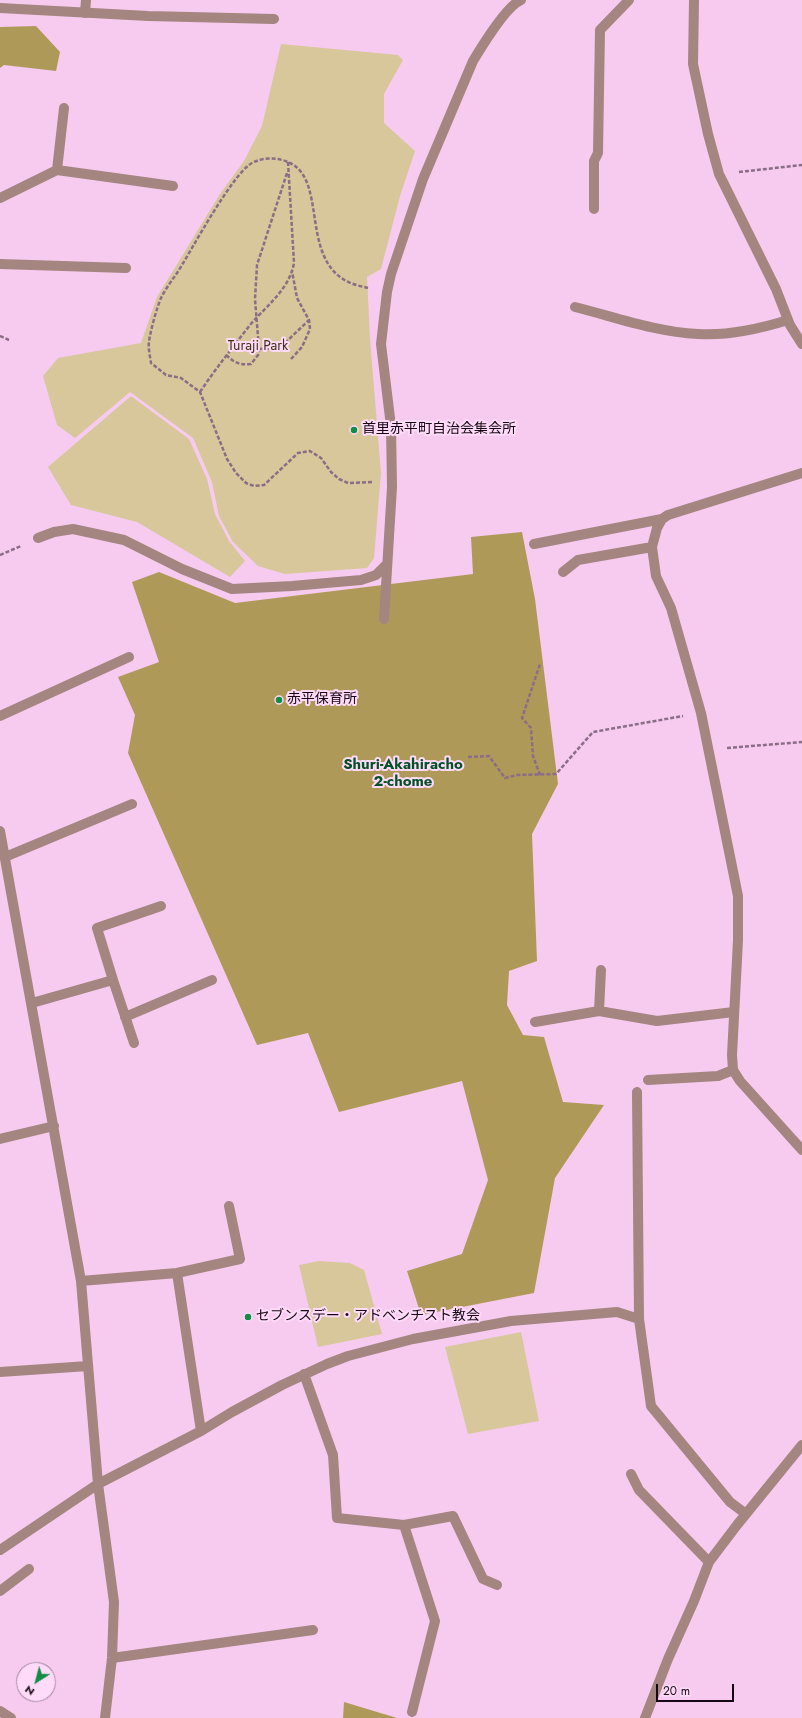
<!DOCTYPE html>
<html>
<head>
<meta charset="utf-8">
<style>
	body { margin:0 }
	#map { position:relative; width:802px; height:1718px; overflow:hidden; background:#f7cbf0; font-family:Jost,sans-serif }
	canvas { display:block }
	.north { position:absolute; left:16px; top:1662px; width:40px; height:40px; box-sizing:border-box; background:#ffdbf9; border:1px solid #a1869d; border-radius:50%; rotate:216deg; font-size:11px; font-weight:700; line-height:16px; text-align:center; color:#150713 }
	.north::after { content:''; display:block; margin:auto; width:14px; height:18px; background:#128c46; clip-path:polygon(50% 0,100% 100%,50% 72%,0 100%) }
	.scale { position:absolute; left:656px; top:1684px; width:78px; height:18px; box-sizing:border-box; border:2px solid #150713; border-top:0; padding-left:5px; font-size:12px; line-height:14px; white-space:nowrap; color:#150713; -webkit-text-stroke:3px #ffdbf9; paint-order:stroke }
</style>
</head>
<body>
<div id="map">
<canvas width="802" height="1718"></canvas>
<div class="north">N</div>
<div class="scale">20 m</div>
</div>
<script>
const ctx = document.querySelector('canvas').getContext('2d');
ctx.lineJoin = 'round';
function fillPath(path, color) {
  ctx.fillStyle = color;
  ctx.fill(path, 'evenodd');
}
function strokePath(path, color, width, dash) {
  ctx.strokeStyle = color;
  ctx.lineWidth = width;
  ctx.lineCap = dash ? 'butt' : 'round';
  ctx.setLineDash(dash || []);
  ctx.stroke(path);
}
function write(font, color, halo, rows, align = 'center') {
  ctx.font = font + ' Jost,"Noto Sans JP",sans-serif';
  ctx.lineWidth = 4;
  ctx.setLineDash([]);
  ctx.textBaseline = 'middle';
  ctx.strokeStyle = halo;
  ctx.fillStyle = color;
  for (const [text, x, y, turn = 0] of rows) {
    ctx.save();
    ctx.translate(x, y);
    ctx.rotate((+turn || 0) * Math.PI / 180);
    ctx.textAlign = isNaN(turn) ? turn : align;
    if (halo) ctx.strokeText(text, 0, 0);
    ctx.fillText(text, 0, 0);
    ctx.restore();
  }
}
fillPath(new Path2D(`
	M281,44L398,55L403,60L384,94V123L415,151L400,196L381,269L367,277L370,339L381,473L374,558L367,568L285,574L258,566L233,542L219,516L212,482L193,438L130,392L75,438L57,425L43,376L58,358L141,343L157,297L220,194L244,161L262,126Z
	M131,396L189,439L207,479L215,514L229,541L245,561L230,577L137,522L71,505L48,467Z
	M319,1261L350,1263L364,1270L382,1334L318,1347L299,1265Z
	M521,1332L539,1421L468,1434L445,1347Z`), '#d7c79a');
fillPath(new Path2D(`
	M36,26L60,52L56,71L4,65L0,68V27Z
	M522,532L535,599L558,784L532,834L537,961L509,971L507,1005L523,1035L544,1037L563,1102L604,1105L555,1178L534,1293L421,1315L407,1271L462,1254L488,1180L462,1081L339,1112L308,1033L257,1045L128,753L135,715L118,677L159,662L132,582L159,572L235,603L473,574L471,537Z
	M344,1702L397,1718H343Z`), '#af9959');
strokePath(new Path2D(`
	M739,172L802,165
	M368,288C360,286 350,284 343,279C302,253 326,180 290,163C278,157 263,157 252,163C233,173 192,249 179,270C173,279 166,288 161,298C157,307 150,332 149,342C148,348 150,356 151,363L166,375L181,378L200,392L227,459L236,473L246,483L254,486L264,485L298,453L310,451L321,458L331,472L339,479L348,483L373,482
	M0,336L9,340
	M259,349L284,348L286,342L309,320
	M226,355C235,363 239,365 251,364L258,355L259,349L255,299L257,265L287,173
	M291,359L302,347L310,329L309,320L297,298L292,271
	M200,392C216,368 233,347 250,325C267,305 289,290 294,263L288,162
	M0,555L21,546
	M727,748L802,742
	M468,757L489,756L505,778L517,775L556,774L593,732L683,716
	M540,775L533,756L531,728L522,718L540,664`), '#8b6d86', 2.5, [4, 2]);
strokePath(new Path2D(`
	M85,13L86,0
	M0,1591L29,1569`), '#a4857f', 10);
strokePath(new Path2D(`
	M694,0L693,64L708,134L719,174L776,289L790,325L802,344
	M0,8L148,16L274,19
	M57,170L64,108
	M0,198L57,170L173,186
	M594,209V161L598,153L600,30L629,0
	M0,264L126,268
	M575,307C615,317 656,332 698,334C728,336 759,329 788,320
	M802,473L668,515L662,519L657,528L652,547L656,576L671,608L701,713L738,896V940L732,1055L733,1070L740,1081L802,1150
	M38,538L54,532L73,529L124,540L182,569L232,589L292,586L361,580L376,575L387,564
	M534,544L662,519
	M563,572L578,560L652,547
	M384,619L392,487L391,426L381,344L387,292L391,274L423,179L473,61C482,46 506,6 521,0
	M0,716L129,657
	M0,831L81,1281L98,1484L114,1602L112,1658L105,1718
	M5,857L132,804
	M113,980L134,1043
	M32,1003L113,980L97,928L161,906
	M599,1011L601,970
	M125,1017L212,980
	M535,1022L599,1011L657,1021L734,1012
	M648,1080L718,1076L733,1070
	M637,1092L639,1319L651,1406L730,1502L746,1514
	M0,1139L54,1126
	M177,1273L201,1431
	M81,1281L177,1273L240,1259L229,1206
	M0,1372L88,1366
	M304,1374L333,1455L337,1518L404,1525L453,1516L483,1579L497,1585
	M631,1474L639,1490L709,1562
	M404,1525L435,1621L412,1712
	M0,1550L98,1484L201,1431L232,1412L282,1385L327,1364L348,1356L413,1339L511,1321L617,1312L639,1319
	M112,1658L313,1630
	M0,1711L11,1718
	M645,1718L668,1659L694,1601L709,1562L737,1525L802,1445`), '#a4857f', 10);
for (const [x, y, r, color] of [
	[354,430,4,"#128c46"],
	[279,700,4,"#128c46"],
	[248,1317,4,"#128c46"]
]) {
  const dot = new Path2D();
  dot.arc(x, y, r, 0, 2 * Math.PI);
  ctx.fillStyle = color;
  ctx.fill(dot);
  strokePath(dot, '#ffdbf9', 1.5);
}
write('14px', '#3b3113', '#ffdbf9', [
	["Turaji Park",258,347]
]);
write('14px', '#150713', '#ffdbf9', [
	["首里赤平町自治会集会所",362,430],
	["赤平保育所",287,700],
	["セブンスデー・アドベンチスト教会",256,1317]
], 'left');
write('bold 15px', '#035126', '#ffdbf9', [
	["Shuri-Akahiracho",403,765],
	["2-chome",403,782]
]);
</script>
</body>
</html>
